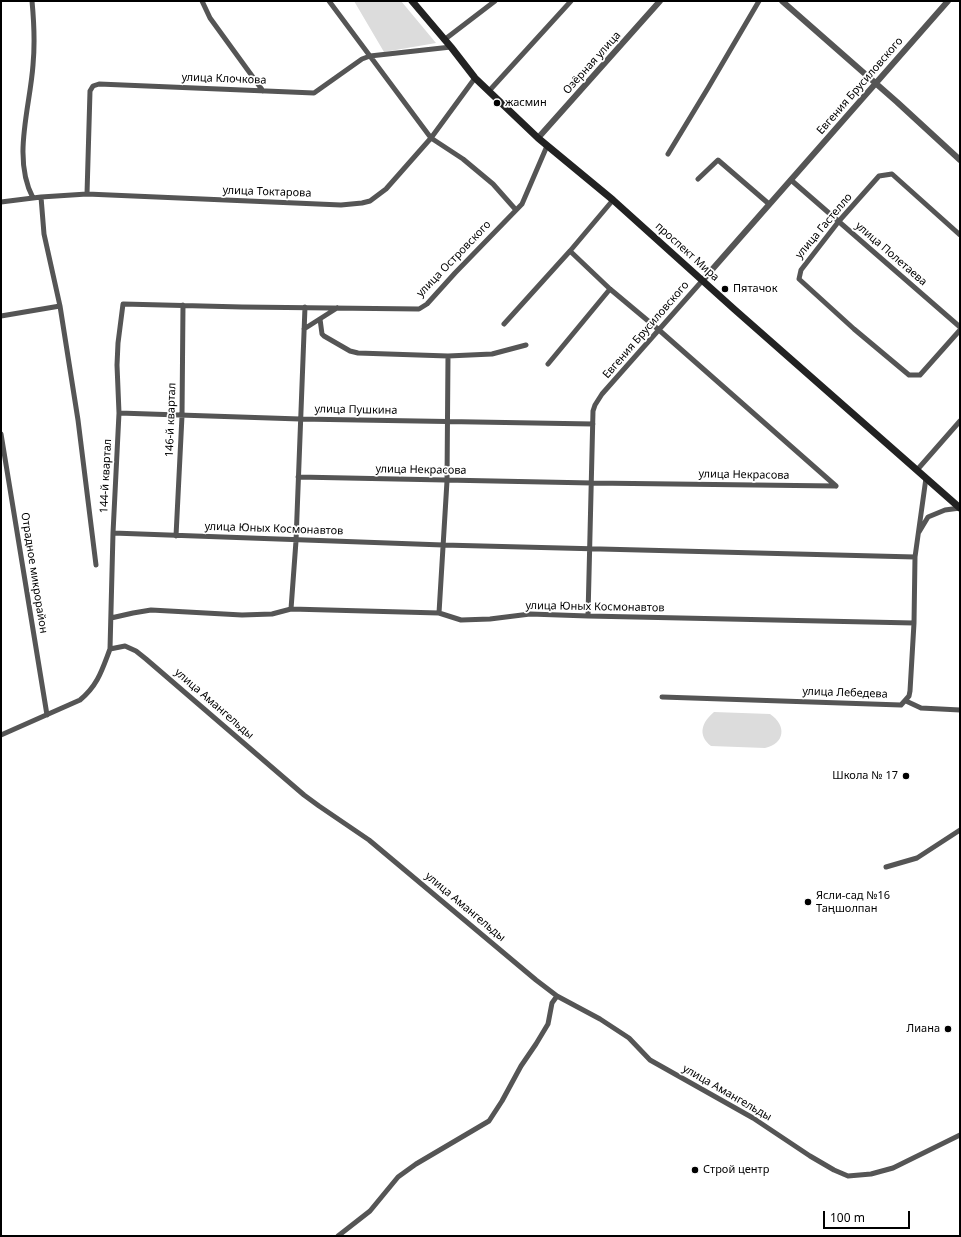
<!DOCTYPE html>
<html>
<head>
<meta charset="utf-8">
<style>
	body { margin:0 }
	#map { position:relative; width:961px; height:1237px; overflow:hidden; background:#fff; font-family:"Noto Sans",sans-serif }
	canvas { display:block }
	.frame { position:absolute; inset:0; border:2px solid #000; pointer-events:none }
	.scale { position:absolute; left:823px; top:1211px; width:87px; height:18px; box-sizing:border-box; border:2px solid #000; border-top:0; padding-left:5px; font-size:12px; line-height:14px; white-space:nowrap; color:#000; -webkit-text-stroke:3px #fff; paint-order:stroke }
</style>
</head>
<body>
<div id="map">
<canvas width="961" height="1237"></canvas>
<div class="frame"></div>
<div class="scale">100 m</div>
</div>
<script>
const ctx = document.querySelector('canvas').getContext('2d');
ctx.lineJoin = 'round';
function fillPath(path, color) {
  ctx.fillStyle = color;
  ctx.fill(path, 'evenodd');
}
function strokePath(path, color, width, dash) {
  ctx.strokeStyle = color;
  ctx.lineWidth = width;
  ctx.lineCap = dash ? 'butt' : 'round';
  ctx.setLineDash(dash || []);
  ctx.stroke(path);
}
function write(font, color, halo, rows, align = 'center') {
  ctx.font = font + ' "Noto Sans",sans-serif';
  ctx.lineWidth = 3.5;
  ctx.setLineDash([]);
  ctx.textBaseline = 'middle';
  ctx.strokeStyle = halo;
  ctx.fillStyle = color;
  for (const [text, x, y, turn = 0] of rows) {
    ctx.save();
    ctx.translate(x, y);
    ctx.rotate((+turn || 0) * Math.PI / 180);
    ctx.textAlign = isNaN(turn) ? turn : align;
    if (halo) ctx.strokeText(text, 0, 0);
    ctx.fillText(text, 0, 0);
    ctx.restore();
  }
}
fillPath(new Path2D(`
	M354,1H401L436,43L384,52Z
	M714,712L770,714C787,725 785,744 765,748L711,746C697,735 702,722 714,712Z`), '#dcdcdc');
strokePath(new Path2D(`
	M32,1C34,22 35,44 33,65C30,108 12,158 33,198
	M202,1L210,18L263,91
	M329,1L431,138L463,159L493,184L516,210
	M444,40L495,1
	M489,91L571,1
	M668,154L708,88L759,1
	M698,179L718,160L769,204
	M791,180L960,327
	M87,194L90,91L93,86L99,84L314,93L362,59L370,56L451,47
	M41,197L44,234L60,306L78,420L96,565
	M1,202L41,197L87,194L341,205L362,203L370,201L386,189L431,138L475,78
	M960,235L892,174L879,176L839,221L801,270L799,279L854,329L909,375H920L960,330
	M570,251L610,289L659,330L836,486
	M1,316L60,306
	M320,319L322,334L324,336L350,351L358,353L448,356L492,354L526,345
	M504,324L570,251L613,200
	M304,329L337,308
	M548,364L610,289
	M119,413L300,419L593,424
	M1,434L47,715
	M917,470L960,421
	M298,477L592,483L836,486
	M919,532L928,517L945,510L960,508
	M113,533L443,545L915,557
	M176,536L182,416L183,305
	M291,609L296,541L305,307
	M439,613L447,481L448,356
	M588,616L593,411L595,405L602,394L702,281
	M111,618L133,613L151,610L242,615L272,614L291,609L439,613L461,620L490,619L530,614L588,616L914,623
	M110,649L113,533L119,413L117,365L118,343L123,304L242,307L419,309L427,304L455,273L522,204L547,146
	M662,697L901,705L909,696L910,691L914,623L915,557L926,478
	M906,701L921,708L960,710
	M1,735L80,700C98,685 102,670 110,649L125,646L136,651L146,659L304,795L319,806L369,840L536,980L557,996L600,1019L629,1038L650,1060L753,1118L810,1156L834,1170L848,1176L871,1174L893,1168L960,1135
	M886,867L917,858L960,830
	M338,1236L370,1211L398,1177L416,1164L489,1121L502,1101L521,1066L536,1044L548,1024L552,1003L557,996`), '#555', 5);
strokePath(new Path2D(`
	M782,1L897,102L960,160
	M538,138L660,1
	M702,281L948,1`), '#555', 6);
strokePath(new Path2D(`
	M412,1L451,47L475,78L538,138L613,200L734,309L960,508`), '#222', 7);
for (const [x, y, r, color] of [
	[497,103,4,"#000"],
	[725,289,4,"#000"],
	[906,776,4,"#000"],
	[808,902,4,"#000"],
	[948,1029,4,"#000"],
	[695,1170,4,"#000"]
]) {
  const dot = new Path2D();
  dot.arc(x, y, r, 0, 2 * Math.PI);
  ctx.fillStyle = color;
  ctx.fill(dot);
  strokePath(dot, '#fff', 1.5);
}
write('11px', '#000', '#fff', [
	["Озёрная улица",592,63,-48],
	["улица Клочкова",224,79,2],
	["Евгения Брусиловского",860,86,-49],
	["улица Токтарова",267,192,2],
	["улица Гастелло",824,226,-50],
	["проспект Мира",687,252,42],
	["улица Полетаева",891,254,41],
	["улица Островского",454,259,-46],
	["Евгения Брусиловского",646,330,-49],
	["улица Пушкина",356,410,1],
	["146-й квартал",171,420,-88],
	["улица Некрасова",421,470,1],
	["улица Некрасова",744,475,1],
	["144-й квартал",106,476,-87],
	["улица Юных Космонавтов",274,529,2],
	["Отрадное микрорайон",34,573,81],
	["улица Юных Космонавтов",595,607,1],
	["улица Лебедева",845,693,2],
	["улица Амангельды",214,704,41],
	["улица Амангельды",465,907,40],
	["улица Амангельды",727,1093,30]
]);
write('11px', '#000', '#fff', [
	["жасмин",505,103],
	["Пятачок",733,289],
	["Школа № 17",898,776,"right"],
	["Ясли-сад №16",816,896],
	["Таңшолпан",816,909],
	["Лиана",940,1029,"right"],
	["Строй центр",703,1170]
], 'left');
</script>
</body>
</html>
